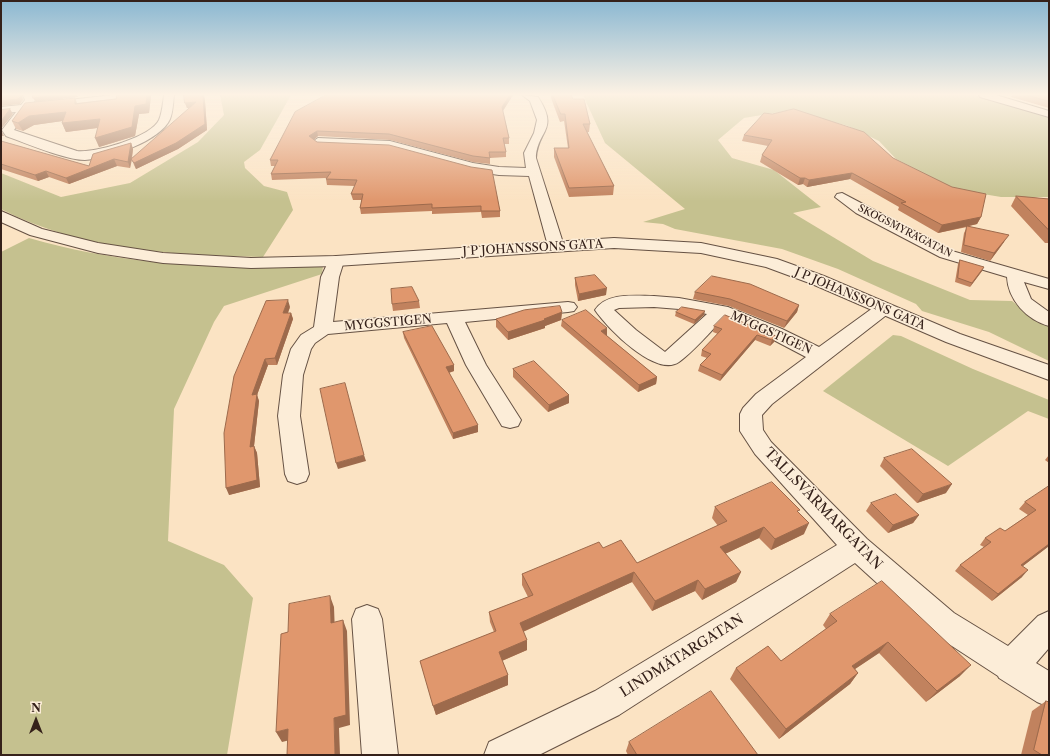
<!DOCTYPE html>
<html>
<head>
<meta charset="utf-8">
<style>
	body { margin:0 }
	#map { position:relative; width:1050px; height:756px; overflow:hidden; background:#fbe3c3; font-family:"Libre Caslon Text",serif }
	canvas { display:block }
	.frame { position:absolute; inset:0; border:2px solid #35211a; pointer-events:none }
	.north { position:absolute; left:16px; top:700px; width:40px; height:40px; -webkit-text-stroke:3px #fcedd8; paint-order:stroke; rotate:0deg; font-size:11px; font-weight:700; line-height:16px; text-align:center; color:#35211a }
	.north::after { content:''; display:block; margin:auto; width:14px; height:18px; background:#35211a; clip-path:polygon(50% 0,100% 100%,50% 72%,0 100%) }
</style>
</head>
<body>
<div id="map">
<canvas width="1050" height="756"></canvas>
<div class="frame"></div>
<div class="north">N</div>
</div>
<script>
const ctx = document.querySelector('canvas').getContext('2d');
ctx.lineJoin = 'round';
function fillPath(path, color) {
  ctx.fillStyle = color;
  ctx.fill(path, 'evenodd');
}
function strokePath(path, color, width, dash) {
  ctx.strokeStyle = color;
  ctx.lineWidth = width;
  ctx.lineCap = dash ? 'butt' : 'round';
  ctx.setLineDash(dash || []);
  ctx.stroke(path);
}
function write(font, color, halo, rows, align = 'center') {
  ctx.font = font + ' "Libre Caslon Text",serif';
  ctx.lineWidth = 3;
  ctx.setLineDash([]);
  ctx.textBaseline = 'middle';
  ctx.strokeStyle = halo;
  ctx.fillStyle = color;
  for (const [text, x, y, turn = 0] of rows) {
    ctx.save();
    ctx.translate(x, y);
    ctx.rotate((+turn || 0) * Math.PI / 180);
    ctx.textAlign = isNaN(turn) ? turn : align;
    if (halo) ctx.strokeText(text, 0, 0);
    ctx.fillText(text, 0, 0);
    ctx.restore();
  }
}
fillPath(new Path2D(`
	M220,95H291L260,150L244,162L245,168L264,186L287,192L293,210L263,257C174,255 82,251 1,209V173L61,197L130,183L198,142L224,115Z
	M583,95H975L1049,115V197H1001L953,189L896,159L879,141L848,126L792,110L744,118L718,140L732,158L774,170L821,207L793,213L873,261L970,300L1012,301L1032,317L1049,327V361L989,332L922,311L916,304L838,269L782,249L675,229L663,224L643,222L685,209L605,143Z
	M29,238C130,267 219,268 323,266L322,274L224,306L214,322L174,409L168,541L224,565L253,598L227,755H1V252Z
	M893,335L901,336L973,369L1049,400V419L1028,411L948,466L823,391Z`), '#c5c18f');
const minor = new Path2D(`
	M23,95H33L35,100L33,104L113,95H150L145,98L28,110L14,130L77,151C96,153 151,137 159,120C162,113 163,103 164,95H174C173,103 173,112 170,119C161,141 107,159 85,160C66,160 25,143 6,136L2,130L16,112L1,113V107L21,105L25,100Z
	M522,95L538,97C560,131 537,130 536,158L564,246L562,249H550L548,246L529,176L499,175L472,171L390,149L318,146L312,142L318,138L390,141L473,163L499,167L526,168L524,153L534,133L537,120L530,101Z
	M979,95H996L1049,111V117L980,97Z
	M842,193L952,251L1049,279V289L1024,282L1031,299L1049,312V326C1027,320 1008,300 1007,277L940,257L856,213L835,197L837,194Z
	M336,256L342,258L344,261L339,277L333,322L568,302L574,303L577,307L574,311L568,312L465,322L486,365L521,420L518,426L510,428L502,426L466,365L447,323L328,334L315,343L311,349L303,375L300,416L309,474L306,481L297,484L288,481L285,474L278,416L283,375L291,349L301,335L314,327L321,277L330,258Z
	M654,296L679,298L728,307L782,329L819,347L877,305L883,303L889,305L892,309L889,313L772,404L762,415L763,430L771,442L867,539L954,613L1008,646L1038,616L1049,611V648L1036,663L1049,671V707L1037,702L999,678L998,676L932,633L855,563L619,715L539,755H484L489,742L595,691L837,545L755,454L740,431V414L743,408L756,394L806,357L768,337L723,319C710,332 693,352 679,362C656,378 607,328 595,310C607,292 635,296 654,296ZM654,307L679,309L707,314L665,352L636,330L614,310L619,308Z
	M367,605L378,609L382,619L398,755H362L352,619L356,609Z`);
const tertiary = new Path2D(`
	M1,211L42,229L98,243L163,253L251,258L336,256L614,238L701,243L777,259L824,276L960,334L1049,365V380L946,342L812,284L766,267L701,253L614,248L336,266L251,268L163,263L98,253L30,235L1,222Z`);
strokePath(minor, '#665244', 2);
strokePath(tertiary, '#665244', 2);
fillPath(minor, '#fcedd8');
fillPath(tertiary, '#fcedd8');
fillPath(new Path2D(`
	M147,95H151V96L149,113L139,114L135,136L99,147L98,128L66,132L62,123V121L34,125L23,131L16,129L12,121L25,103L78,97L44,101L75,98L77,103Z
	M326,95H513L503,111L509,138V144H504L506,152V157L490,158V164L473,162L390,140L318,136L314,140L317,142L500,211V217L482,218L481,212L432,214V211L361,214L360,208L362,200H353L351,194L355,186L327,185L326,179V178L272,180L271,174L275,166H271L270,160Z
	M551,95H571L573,99L590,124L589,132H587L614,186L613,195L569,197L554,157V148H568L564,121L560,122L551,98Z
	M1012,95H1049V108L1011,97Z
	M204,96L205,101L207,130L178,149L136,169L134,165L132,160L130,168L117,166L69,184L49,177L38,181L1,169V141L89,166L131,143L133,149L132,159L189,108H187L185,103Z
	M744,135L893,158L981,217L977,224L969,226L1004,242L990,261L961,252L964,233L967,227L938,233L898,210L899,207L850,179L807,187L803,184L798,185L760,162L762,155L768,146L742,141Z
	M1016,196L1049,199V243H1045L1011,206Z
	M960,260L982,271L970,287L955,282L958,264Z
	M575,278L606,295L578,301L575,285Z
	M695,292L799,305L797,312L784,328L729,306L693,299Z
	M419,301L420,308L393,311L392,304Z
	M290,307L288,313H291L293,319L277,365H268L257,395L259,401L254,446L257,453L260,487L229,495L234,376Z
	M562,312L561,320L545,326V328L508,340L496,327V319Z
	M676,312L704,315L694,324L675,316Z
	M562,320L607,335H606L657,377L656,384L638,392L561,326Z
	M714,326L776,336L774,342L770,346L755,340L720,381L698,371L700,365L707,358L701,356L702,350L718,334L713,332Z
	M403,332L454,365V371L449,373L478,432L453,439L404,338Z
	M513,369L569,395V403L548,412L513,377Z
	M1049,455V463L1045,460Z
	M884,458L946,493L917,503L880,466Z
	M1049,486V546L1023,566L1022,577L992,601L955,571L960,565L984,547L980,545L985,538L1005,531L1028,515L1019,509L1025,502Z
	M871,503L919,515L913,523L888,533L866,511Z
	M715,507L798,513L804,534L771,550L759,538L725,554L741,572L736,582L702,600L695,591L652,611L632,582L523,632L527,650L502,661L508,675V685L436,715L420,661L494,632L490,622L489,612L528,597L522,585V574L603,548L637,563L718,526L712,518Z
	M830,614L960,676L926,702L879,653L855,669L858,673L850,684L779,739L730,679L736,668L781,661L826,629L823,625Z
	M1046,701L1049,755H1021L1032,711Z
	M629,742L758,755H628L626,751Z`), '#c1825e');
fillPath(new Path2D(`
	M21,95H22L23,100L20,104L1,106V101Z
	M58,95H77L78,97L36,102L33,98Z
	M147,95H151V96L149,113L139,114L135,136L99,147L95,138Z
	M202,95H204L205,101L207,130L178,149L136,169L134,163L204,102Z
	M510,95H513L502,112V107Z
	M196,102L198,107L187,108L185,103Z
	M10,109L13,114L1,129V121Z
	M66,112L70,120L34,125L23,131L18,123L29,116Z
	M100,119L104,127L66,132L62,123Z
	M1,129L4,136H1Z
	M317,131L318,136L311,142L309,136Z
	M131,143L133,149L130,168L128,162Z
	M114,159L117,166L69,184L66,178Z
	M46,171L49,177L38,181L35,175Z
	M852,173L850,179L807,187L809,180Z
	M800,178H805L803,184L798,185Z
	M981,217L977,224L938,233L942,225Z
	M1009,235L1004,242L990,261L994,253Z
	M984,267L982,271L970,287L972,283Z
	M607,288L606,295L578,301L579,294Z
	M288,300L290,307L285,320L283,313Z
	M799,305L797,312L784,328L787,321Z
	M705,311L704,315L694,324L695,320Z
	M562,312L561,320L545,326V328L508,340V332Z
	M291,313L293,319L277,365L275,358Z
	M607,328V335L600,337L601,331Z
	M757,335L755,340L720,381L722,375Z
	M776,336L774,342L770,346L772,340Z
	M265,359L268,365L257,395L259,401L254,446L257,453L260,487L229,495L226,488L250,447L252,395Z
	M454,365V371L447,373L446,367Z
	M657,377L656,384L638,392L639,385Z
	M569,395V403L548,412L549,405Z
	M478,425V432L453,439V433Z
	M364,455L366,461L338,469L336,463Z
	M952,484L946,493L917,503L923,494Z
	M919,515L913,523L888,533L893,525Z
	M809,523L804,534L771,550L775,539Z
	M764,527L759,538L716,558L720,547Z
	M1049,544V546L1015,572L1021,565Z
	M1028,570L1022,577L992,601L998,594Z
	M634,572L632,582L520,633V623Z
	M741,572L736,582L702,600L705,589Z
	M698,580L695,591L652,611L655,601Z
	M330,596L334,607L335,634L331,623Z
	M343,620L347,631L350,725L339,728L340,755H335L334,718Z
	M527,640V650L499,662V652Z
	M888,642L879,653L843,677L852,666Z
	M971,665L960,676L926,702L937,691Z
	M858,673L850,684L779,739L786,729Z
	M508,675V685L436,715L433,706Z
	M288,729L294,739L282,742L276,732Z`), '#9d6a4c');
const building = new Path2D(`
	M1,95H21V96L18,99L1,101Z
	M33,95H58L33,98Z
	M117,95H147L146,104L135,106L132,127L95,138L100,119L62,123L66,112L29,116L18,123L12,121L25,103L75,98V104L116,99Z
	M184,95H202V97L203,96L205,124L176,143L134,163L131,159L196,102L185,103Z
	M326,95H510L502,107L509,138H503L506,152H489L490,158L473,156L389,134L317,131L309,136L317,142L389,145L471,167L492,170L500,211H481V206L432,208V204L360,208L363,194H351L357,180L326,179L331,172L271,174L278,160H270L295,112Z
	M553,95H571L573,99H584L590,124H583L614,186L569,188L554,148H569L565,114H561Z
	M1027,95H1049V101Z
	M10,109L1,121V110Z
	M794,109L864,132L893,158L952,187L986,194L981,217L942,225L901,203L906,202L852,173L809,180L805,178H800L762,155L772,140L744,135L764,113L772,114Z
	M1,141L89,166L93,154L131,143L128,162L114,159L66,178L46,171L35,175L1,164Z
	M1016,196L1049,199V230Z
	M967,226L1009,235L994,253L964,245Z
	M960,260L984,267L972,283L958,278Z
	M595,275L607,288L579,294L575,278Z
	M712,276L750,284L799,305L787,321L730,299L695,292Z
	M412,287L419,301L392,304L391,289Z
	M288,300L283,313H291L275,358L265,359L252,395L257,394L250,447L254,446L257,480L226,488L224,433L234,376L266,301Z
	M560,306L562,312L544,319L545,320L508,332L496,319L524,310Z
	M682,307L705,311L695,320L676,312Z
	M586,310L607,328L601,331L657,377L639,385L562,320Z
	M725,315L776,336L772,340L757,335L722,375L700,365L711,354L702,350L722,329L714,326Z
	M432,326L454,365L446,367L478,425L453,433L403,332Z
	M534,361L569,395L549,405L513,369Z
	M345,383L364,455L336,463L320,389Z
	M912,449L952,484L923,494L884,458Z
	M772,482L800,510L797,511L809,523L775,539L764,527L720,547L741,572L705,589L698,580L655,601L634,572L520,623L527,640L499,652L508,675L433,706L420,661L496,631L489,612L533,595L522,574L599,542L603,548L621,540L637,563L727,521L715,507Z
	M1049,486V544L1021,565L1028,570L998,594L960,565L991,542L985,538L1000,528L1005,531L1036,510L1025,502Z
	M896,494L919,515L893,525L871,503Z
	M882,581L971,665L937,691L888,642L852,666L858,673L786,729L736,668L768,646L781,661L837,621L830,614Z
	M330,596L331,623L343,620L346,715L334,718L335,755H287L288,729L276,732L281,634L288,632L289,604Z
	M711,691L758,755H637L629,742Z
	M1046,701L1049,702V755H1042L1034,750Z`);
fillPath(building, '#e0976d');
strokePath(building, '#9d6a4c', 1);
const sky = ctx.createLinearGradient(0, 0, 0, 201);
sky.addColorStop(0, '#8bb8d2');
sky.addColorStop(0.47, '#fdf2e4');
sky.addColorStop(1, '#fdf2e400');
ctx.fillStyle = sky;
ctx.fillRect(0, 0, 1050, 201);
write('10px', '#35211a', '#fcedd8', [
	["SKOGSMYRAGATAN",905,231,27]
]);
write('12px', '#35211a', '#fcedd8', [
	["J P JOHANSSONS GATA",533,248,-3],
	["J P JOHANSSONS GATA",860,299,23],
	["MYGGSTIGEN",388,323,-5],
	["MYGGSTIGEN",771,333,24]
]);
write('14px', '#35211a', '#fcedd8', [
	["TALLSVÄRMARGATAN",823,509,46],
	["LINDMÄTARGATAN",682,656,-32]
]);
</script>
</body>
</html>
